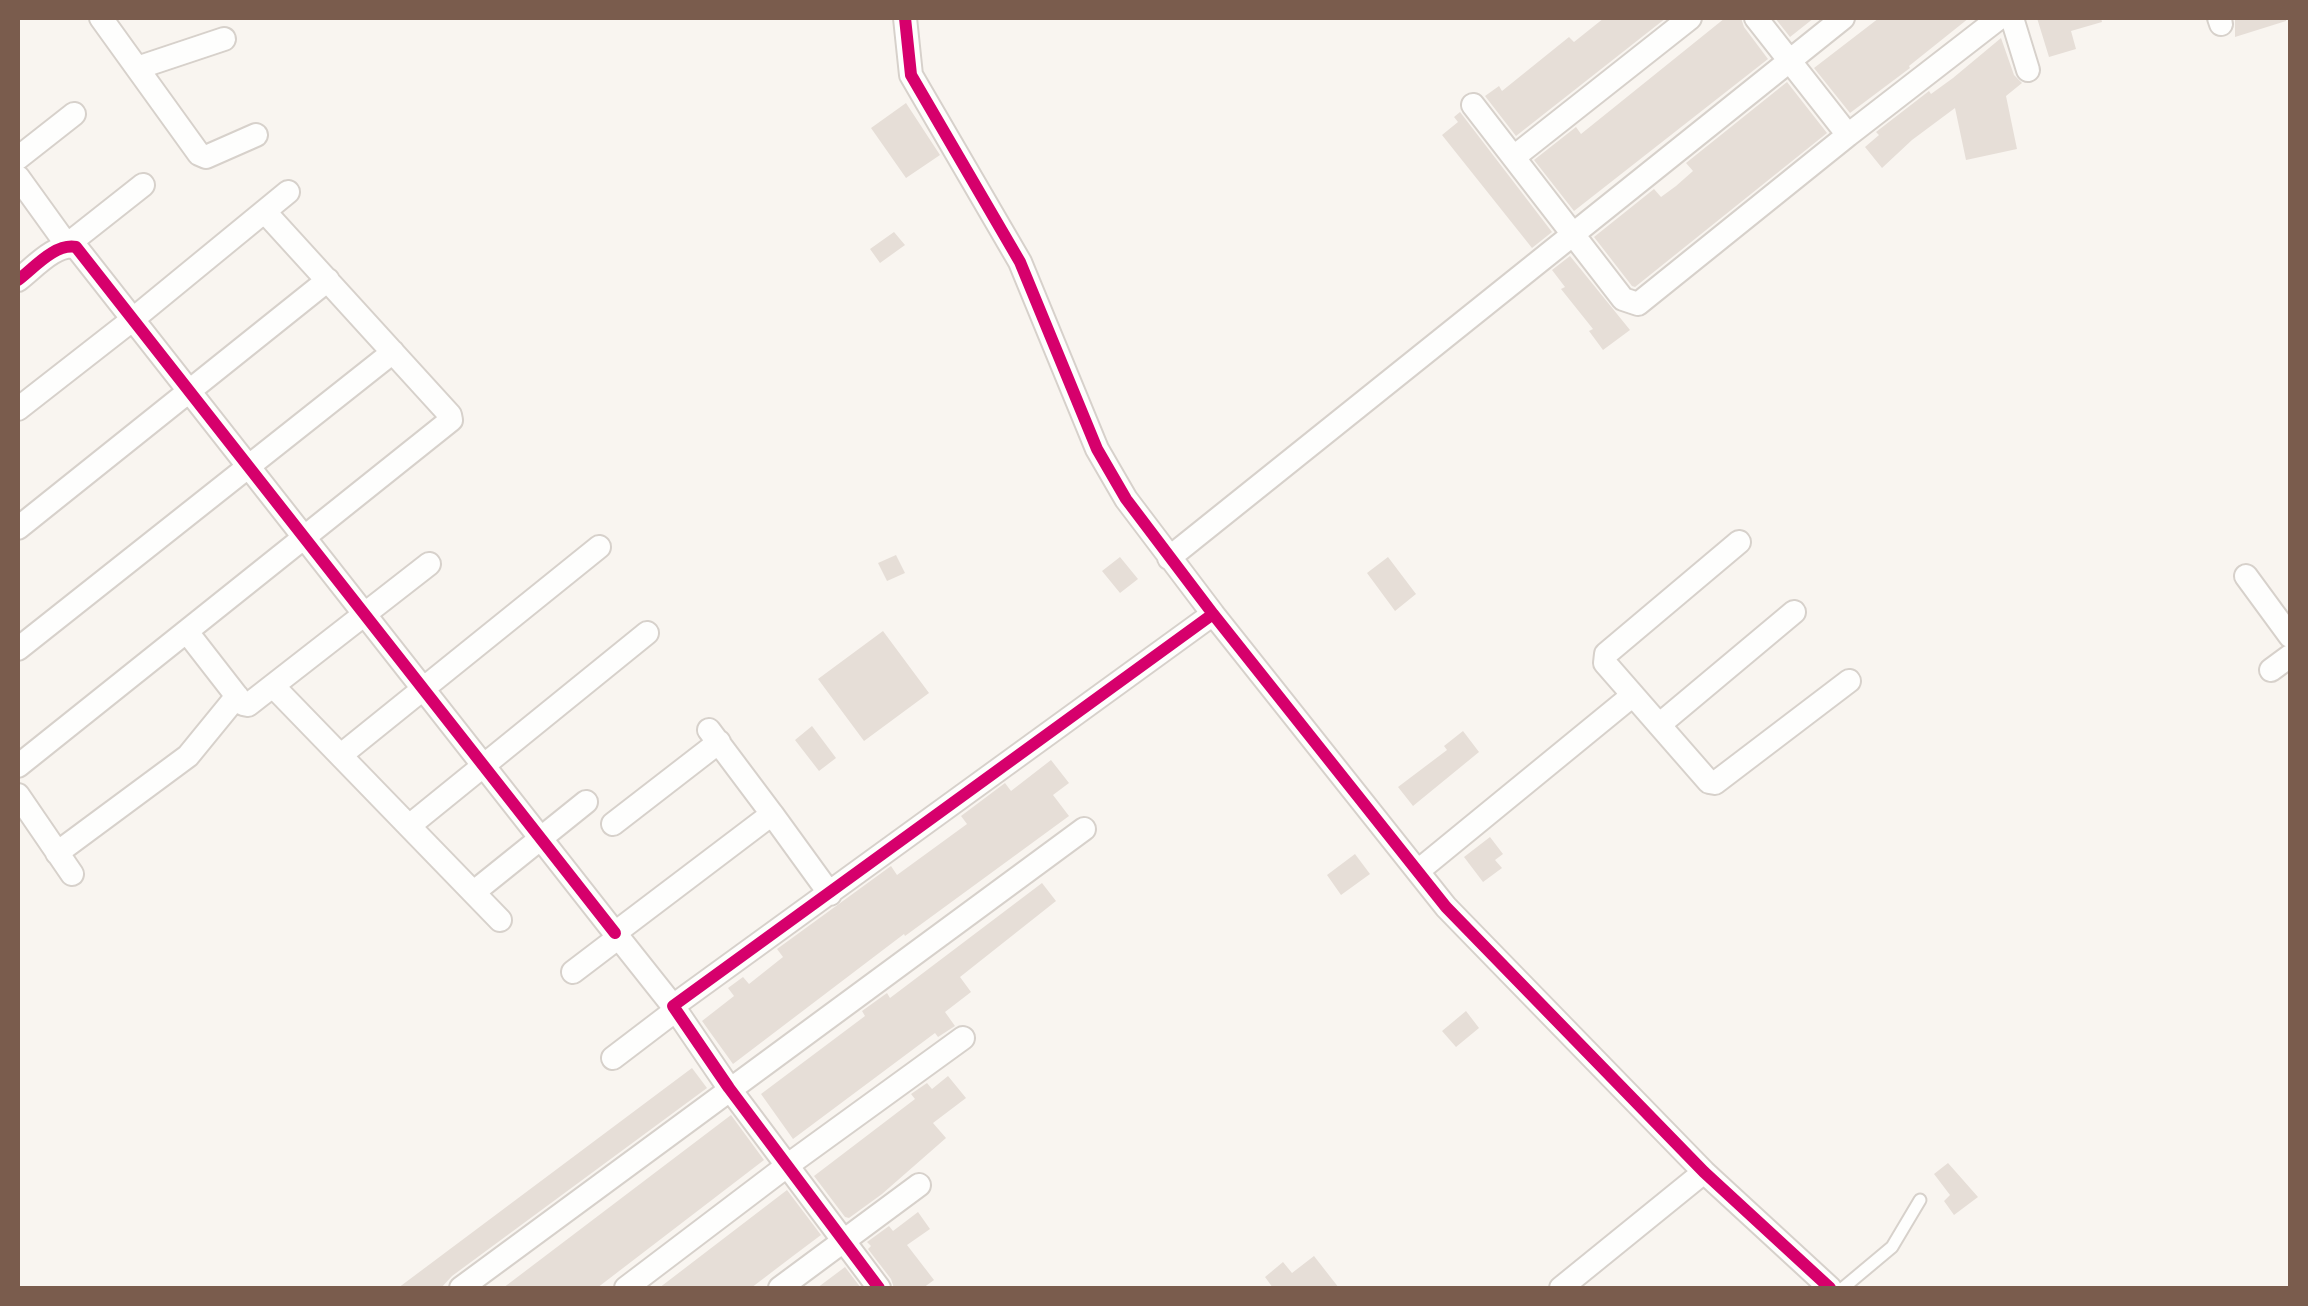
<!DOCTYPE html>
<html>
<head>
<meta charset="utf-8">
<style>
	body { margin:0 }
	#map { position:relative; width:2308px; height:1306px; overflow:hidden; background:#f9f5f0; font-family:"Fira Sans Condensed",sans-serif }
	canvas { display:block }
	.frame { position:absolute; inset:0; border:20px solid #7a5c4d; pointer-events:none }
</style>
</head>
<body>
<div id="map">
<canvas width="2308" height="1306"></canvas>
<div class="frame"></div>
</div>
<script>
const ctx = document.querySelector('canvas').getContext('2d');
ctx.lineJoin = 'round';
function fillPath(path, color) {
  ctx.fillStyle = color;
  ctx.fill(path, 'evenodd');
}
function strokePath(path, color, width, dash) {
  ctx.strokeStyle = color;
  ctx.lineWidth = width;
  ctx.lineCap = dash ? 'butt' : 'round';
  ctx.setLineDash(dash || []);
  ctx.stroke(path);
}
fillPath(new Path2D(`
	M1604,18H1666L1516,136L1485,96L1499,86L1502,91L1569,37L1574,42Z
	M1725,18H1741L1744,27L1768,59L1574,211L1534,160L1576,127L1581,134Z
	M1775,18H1814L1790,37Z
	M1879,18H1969L1909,66L1910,68L1850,113L1814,68Z
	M2037,18H2101L2102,22L2071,31L2076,49L2049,57Z
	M2235,18H2286V21L2235,37Z
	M2001,38L2014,75L2022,83L2006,96L2017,149L1966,160L1955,108L1912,140L1882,168L1865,147L1879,135L1876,132L1929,91L1931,94L1953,78Z
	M1787,82L1827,133L1635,287L1632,286L1594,237L1654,189L1661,197L1676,186L1693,171L1686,163Z
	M906,103L940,155L906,178L871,128Z
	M1460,112L1552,232L1532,248L1442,135L1458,122L1454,117Z
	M894,232L905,245L880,263L870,249Z
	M1570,256L1630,330L1603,350L1589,331L1593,329L1561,289L1565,287L1552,270Z
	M896,555L905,573L887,581L878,563Z
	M1120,557L1138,579L1120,593L1102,571Z
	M1388,557L1416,594L1395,611L1367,573Z
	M883,631L929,693L864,741L818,679Z
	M812,726L836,758L819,771L795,740Z
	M1463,731L1479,752L1413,806L1398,787L1447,750L1444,746Z
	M1051,760L1069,783L1053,795L1069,816L905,936L904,934L733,1064L702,1021L734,996L728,988L743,977L749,984L783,957L777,949L891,866L897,875L967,824L961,816L1005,783L1011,791Z
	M1490,837L1503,854L1495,860L1502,868L1483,882L1464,857Z
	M1355,854L1370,874L1341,895L1327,875Z
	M1042,883L1056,901L960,977L971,992L945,1012L955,1026L938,1037L935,1033L793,1139L761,1094L865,1016L862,1011L887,993L890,998Z
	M1466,1011L1479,1028L1456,1047L1442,1031Z
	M692,1068L707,1088L452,1276L441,1288H398Z
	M948,1076L966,1098L933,1123L946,1138L882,1194L849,1218L845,1217L814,1176L915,1099L911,1094L927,1083L932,1089Z
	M731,1115L764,1160L597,1288H503Z
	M1948,1163L1978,1197L1954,1215L1944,1201L1950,1195L1934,1174Z
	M787,1190L821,1235L793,1256L751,1288H659Z
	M918,1212L930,1229L907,1245L934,1280L923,1288H894L891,1279L868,1249L871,1246L867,1242L889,1226L893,1231Z
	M1314,1256L1339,1288H1273L1265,1277L1283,1262L1292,1273Z
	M845,1267L861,1288H817Z`), '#e6ded7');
const service = new Path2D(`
	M1843,1288L1892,1247L1920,1200`);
const minor = new Path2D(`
	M101,18L199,154L206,157L256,135
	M905,18L911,75L1020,262L1097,449L1126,499L1213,614L1446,907L1704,1172L1830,1288
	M1756,18L1848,135L1999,18
	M2012,18L2028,70
	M2219,18L2221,24
	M137,68L224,39
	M1473,105L1623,299L1638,304L1848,135
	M1514,157L1690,18
	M18,158L74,114
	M18,177L67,245L143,185
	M18,280C34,268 55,243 76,247L615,933
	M18,409L132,320L288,192
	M18,528L328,280
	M1739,542L1606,654L1605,663L1709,782L1715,783L1849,681
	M1169,558L1843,18
	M2246,576L2290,636
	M187,632L243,704L248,705L429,564
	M18,649L393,352
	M2271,670L2290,656
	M274,687L500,920
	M1659,725L1794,612
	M709,730L772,814
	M341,755L599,547
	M18,766L451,420L450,415L265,212
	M18,795L72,874
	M613,824L719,742
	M409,826L647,633
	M57,853L188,756L237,696
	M1418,871L1633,695
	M474,892L586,802
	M573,972L619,937
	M673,1006L615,933L772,814L830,894
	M613,1058L676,1010
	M461,1288L1084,829
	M626,1288L788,1165L963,1038
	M780,1288L919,1185
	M879,1288L729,1088L673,1006L1213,614
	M1561,1288L1704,1172`);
strokePath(service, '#d7d1cb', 15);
strokePath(minor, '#d7d1cb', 26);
strokePath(service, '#fefefd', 11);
strokePath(minor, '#fefefd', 22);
strokePath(new Path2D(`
	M905,18L911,75L1020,262L1097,449L1126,499L1213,614L1446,907L1704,1172L1830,1288
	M18,280C34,268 55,243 76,247L615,933
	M879,1288L729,1088L673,1006L1213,614`), '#d6006c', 12);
</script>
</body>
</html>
